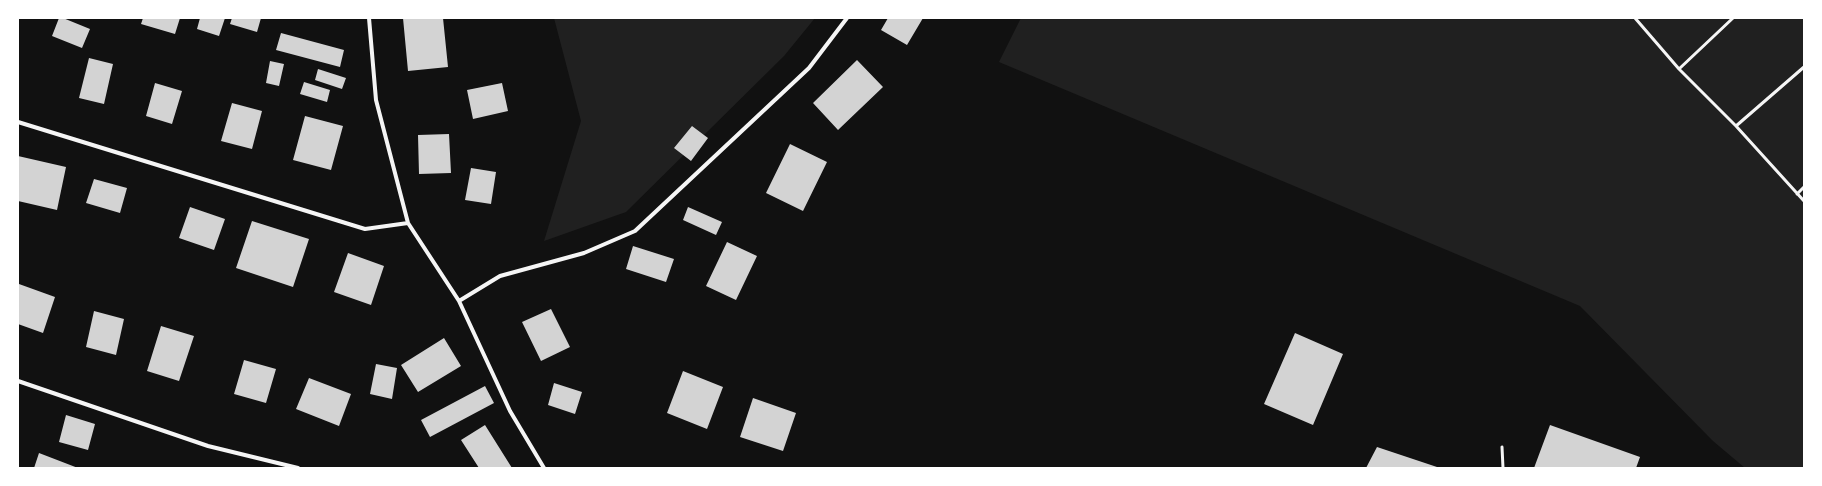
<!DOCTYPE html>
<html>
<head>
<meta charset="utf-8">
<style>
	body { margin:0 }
	#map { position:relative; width:1822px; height:486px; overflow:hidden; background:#111; font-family:Mulish,sans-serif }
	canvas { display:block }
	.frame { position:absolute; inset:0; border:19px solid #fff; pointer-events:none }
</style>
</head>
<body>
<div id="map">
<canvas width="1822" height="486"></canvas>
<div class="frame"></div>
</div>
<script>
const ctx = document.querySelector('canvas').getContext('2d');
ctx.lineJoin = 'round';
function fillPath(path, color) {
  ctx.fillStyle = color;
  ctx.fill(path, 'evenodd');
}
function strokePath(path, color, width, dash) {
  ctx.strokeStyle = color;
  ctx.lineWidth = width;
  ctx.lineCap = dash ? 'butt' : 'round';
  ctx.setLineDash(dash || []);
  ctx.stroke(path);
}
fillPath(new Path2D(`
	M554,18H815L784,56L626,212L544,241L581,121Z
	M1021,18H1804V468H1745L1713,441L1580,306L999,62Z`), '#202020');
fillPath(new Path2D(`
	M59,18H63L90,29L82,48L52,36Z
	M143,18H180L175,34L141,24Z
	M200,18H225L219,36L197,29Z
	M232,18H261L257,32L230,24Z
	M403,18H443L448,67L408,71Z
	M888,18H923L907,45L881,30Z
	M281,33L344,50L340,67L276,50Z
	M89,58L113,64L104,104L79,98Z
	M857,60L883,87L838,130L813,103Z
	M270,61L284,64L279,86L266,83Z
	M318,69L346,78L342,89L315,80Z
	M304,82L330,90L327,102L300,94Z
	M155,83L182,91L172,124L146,116Z
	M502,83L508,111L473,119L467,90Z
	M232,103L262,111L252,149L221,141Z
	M305,116L343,126L331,170L293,160Z
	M692,126L708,138L691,161L674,148Z
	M449,134L451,173L419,174L418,135Z
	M790,144L827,162L803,211L766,193Z
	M18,156L66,167L57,210L18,201Z
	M471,168L496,172L491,204L465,200Z
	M94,179L127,188L120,213L86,203Z
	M190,207L225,219L214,250L179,238Z
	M688,207L722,222L716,235L683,220Z
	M252,221L309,239L293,287L236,268Z
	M727,242L757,256L736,300L706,286Z
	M633,246L674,259L666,282L626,269Z
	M348,253L384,266L371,305L334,292Z
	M19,284L55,297L43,333L18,324Z
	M551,309L570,347L541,361L522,322Z
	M94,311L124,319L116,355L86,347Z
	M161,326L194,336L179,381L147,371Z
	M1295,333L1343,354L1313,425L1264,404Z
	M444,338L461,366L418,392L401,365Z
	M244,360L276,369L266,403L234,394Z
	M376,364L397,368L392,399L370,394Z
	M683,371L723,387L707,429L667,413Z
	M309,378L351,394L339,426L296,409Z
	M554,383L582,392L575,414L548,405Z
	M485,386L494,403L430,437L421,420Z
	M753,398L796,413L783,451L740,437Z
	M66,415L95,424L88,450L59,442Z
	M485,425L512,468H479L461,440Z
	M1550,425L1640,457L1636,468H1534Z
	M1377,447L1440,468H1366Z
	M39,453L78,468H34Z`), '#d3d3d3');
strokePath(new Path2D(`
	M1635,18L1679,69L1736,126L1804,201
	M1679,69L1733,18
	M1736,126L1804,67
	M1797,194L1804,187
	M1502,447L1503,468`), '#f5f5f5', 3);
strokePath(new Path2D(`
	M369,18L376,100L408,223L459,301L510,411L544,468
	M18,122L365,229L408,223
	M459,301L500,276L584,253L635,231L809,68L847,18
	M18,381L208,446L298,468`), '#f5f5f5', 4);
</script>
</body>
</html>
